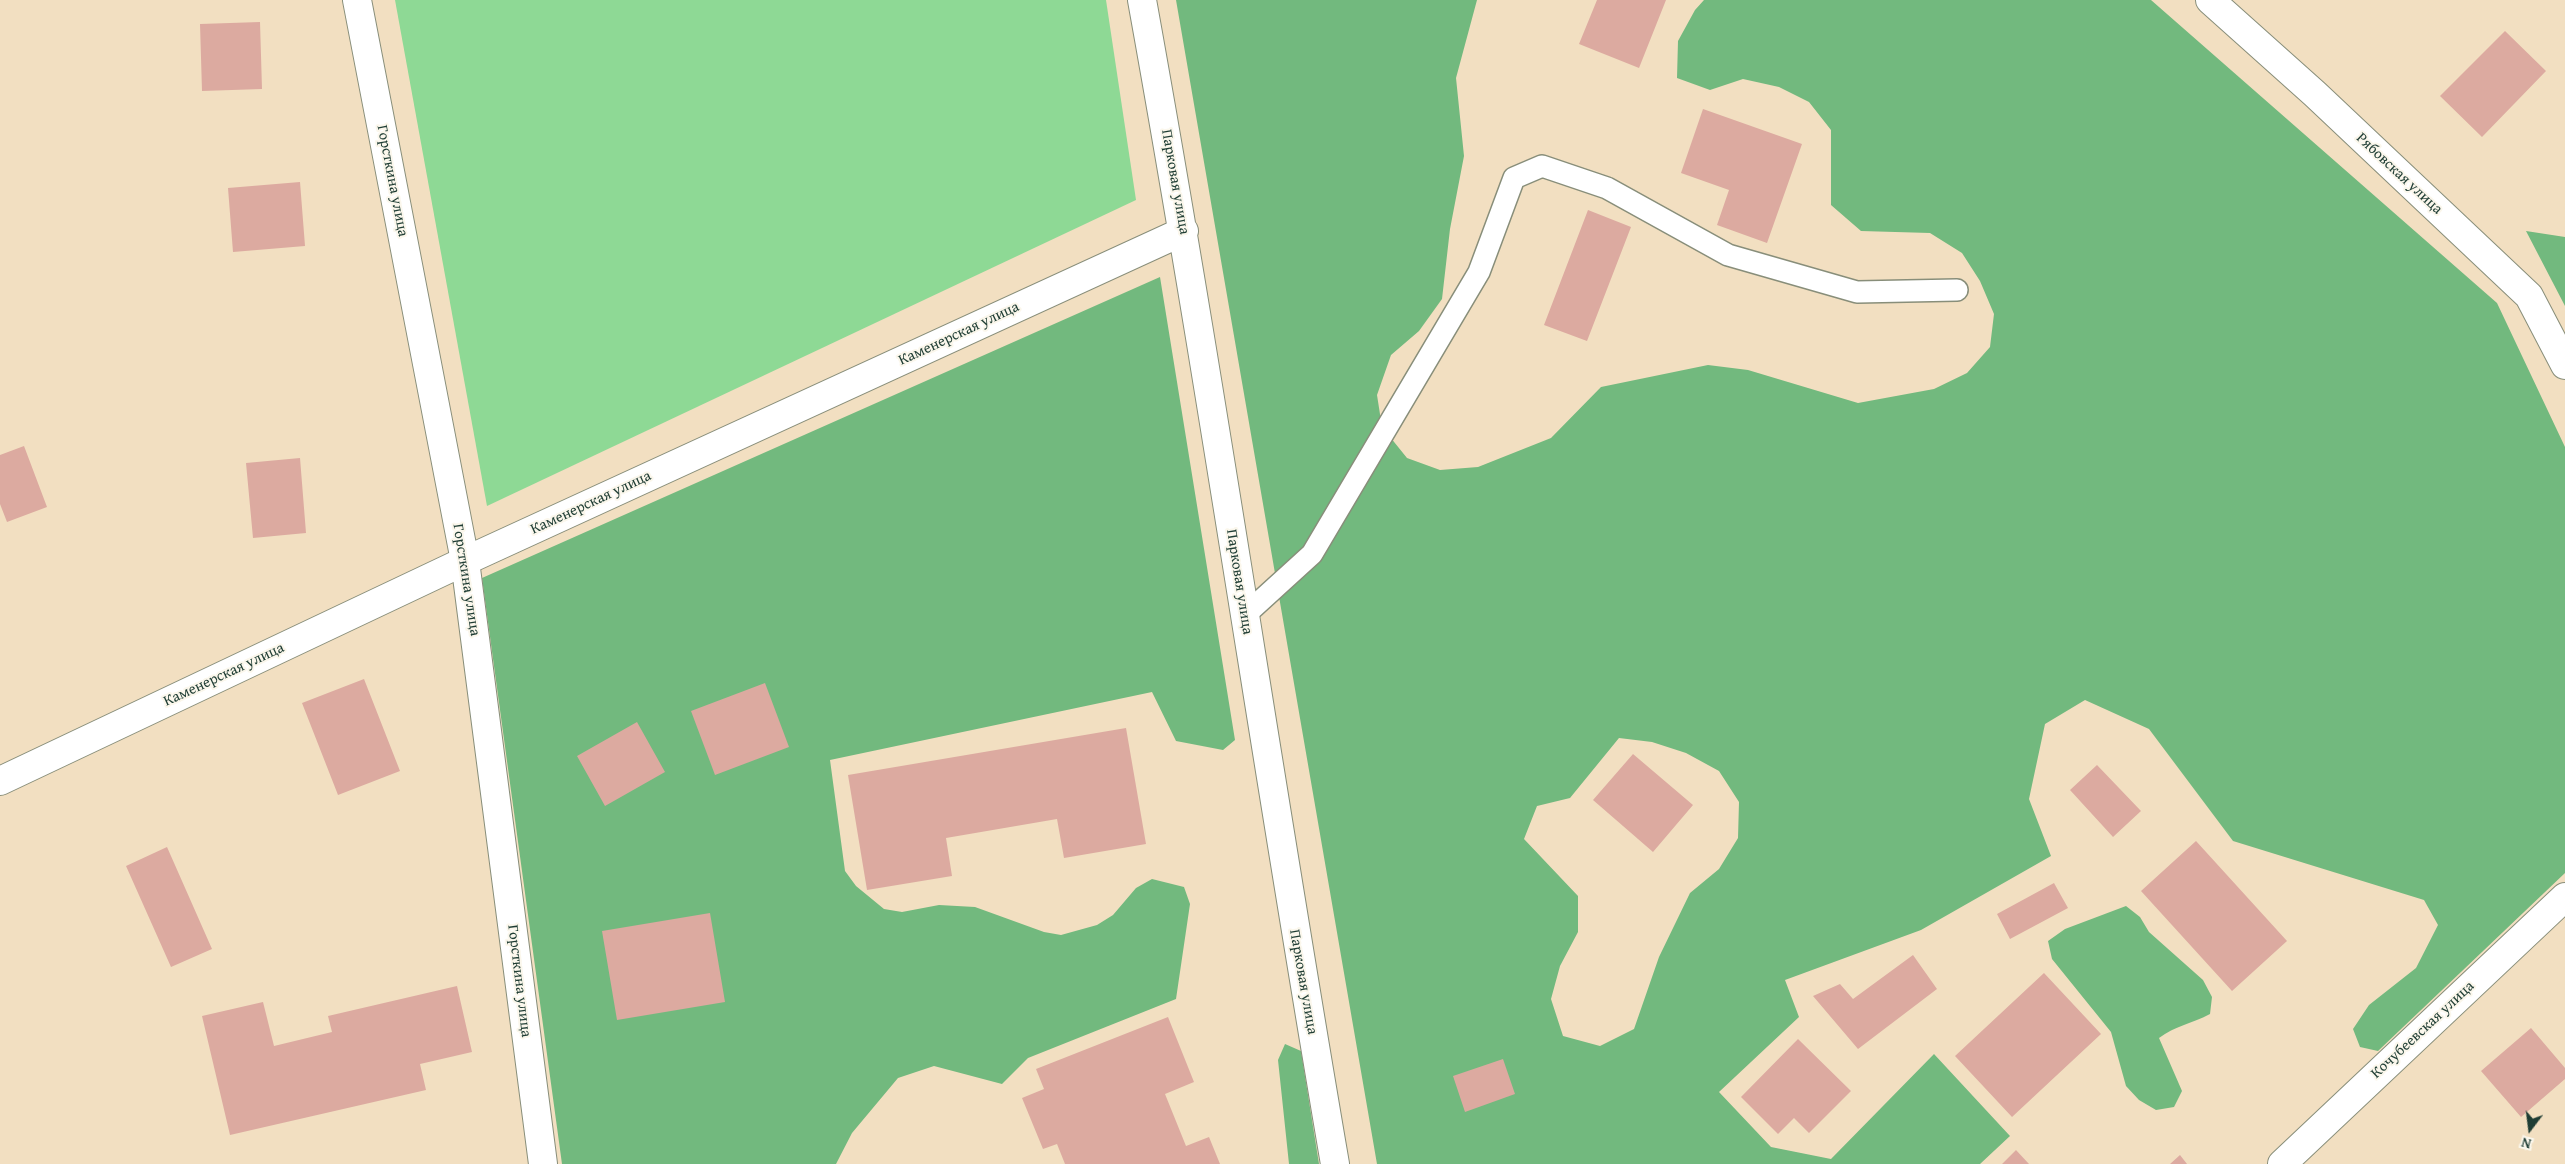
<!DOCTYPE html>
<html>
<head>
<meta charset="utf-8">
<style>
	body { margin:0 }
	#map { position:relative; width:2565px; height:1164px; overflow:hidden; background:#f2dfc1; font-family:"Gentium Book Plus",serif }
	canvas { display:block }
	.north { position:absolute; left:2505px; top:1104px; width:50px; height:50px; -webkit-text-stroke:4px #fbf7ec; paint-order:stroke; rotate:195deg; font-size:14px; font-weight:700; line-height:20px; text-align:center; color:#1f3d34 }
	.north::after { content:''; display:block; margin:auto; width:18px; height:22px; background:#1f3d34; clip-path:polygon(50% 0,100% 100%,50% 72%,0 100%) }
</style>
</head>
<body>
<div id="map">
<canvas width="2565" height="1164"></canvas>
<div class="north">N</div>
</div>
<script>
const ctx = document.querySelector('canvas').getContext('2d');
ctx.lineJoin = 'round';
function fillPath(path, color) {
  ctx.fillStyle = color;
  ctx.fill(path, 'evenodd');
}
function strokePath(path, color, width, dash) {
  ctx.strokeStyle = color;
  ctx.lineWidth = width;
  ctx.lineCap = dash ? 'butt' : 'round';
  ctx.setLineDash(dash || []);
  ctx.stroke(path);
}
function write(font, color, halo, rows, align = 'center') {
  ctx.font = font + ' "Gentium Book Plus",serif';
  ctx.lineWidth = 4;
  ctx.setLineDash([]);
  ctx.textBaseline = 'middle';
  ctx.strokeStyle = halo;
  ctx.fillStyle = color;
  for (const [text, x, y, turn = 0] of rows) {
    ctx.save();
    ctx.translate(x, y);
    ctx.rotate((+turn || 0) * Math.PI / 180);
    ctx.textAlign = isNaN(turn) ? turn : align;
    if (halo) ctx.strokeText(text, 0, 0);
    ctx.fillText(text, 0, 0);
    ctx.restore();
  }
}
fillPath(new Path2D(`
	M395,0H1106L1136,200L487,506Z`), '#8ed995');
fillPath(new Path2D(`
	M1176,0H1477L1456,78L1464,156L1450,229L1442,299L1419,331L1391,355L1377,395L1382,427L1407,458L1440,470L1478,467L1551,438L1601,387L1708,365L1748,370L1858,403L1934,389L1967,373L1990,347L1994,314L1980,281L1962,253L1930,233L1861,231L1831,205V130L1809,102L1779,87L1743,79L1710,90L1677,78L1678,41L1695,10L1704,0H2151L2497,303L2565,447V873L2378,1051L2360,1047L2353,1029L2369,1005L2416,968L2438,925L2424,900L2233,841L2149,729L2085,700L2045,724L2029,799L2051,856L1921,930L1785,980L1799,1017L1719,1092L1771,1147L1831,1159L1934,1054L2010,1136L1980,1164H1377ZM1619,738L1652,742L1686,753L1719,771L1739,802L1738,838L1719,869L1690,893L1659,957L1634,1029L1600,1046L1563,1036L1551,999L1560,966L1578,932V896L1524,839L1537,806L1570,798Z
	M2526,231L2565,237V306Z
	M1160,277L1235,740L1223,750L1176,741L1152,692L830,760L845,871L856,886L884,909L902,912L939,905L975,907L1044,932L1061,935L1097,925L1113,915L1136,888L1152,879L1184,887L1190,904L1176,999L1028,1058L1002,1084L934,1066L898,1078L852,1133L836,1164H562L482,578Z
	M2126,906L2140,917L2149,932L2203,980L2212,997L2210,1014C2191,1024 2175,1026 2159,1038L2182,1091L2174,1107L2156,1110L2139,1100L2126,1086L2111,1032L2052,959L2048,941L2065,929Z
	M1285,1044L1301,1051L1319,1164H1289L1278,1060Z`), '#72b97e');
fillPath(new Path2D(`
	M1597,0H1666L1639,68L1579,44Z
	M260,22L262,89L202,91L200,24Z
	M2505,31L2546,71L2482,137L2440,96Z
	M1703,109L1802,144L1767,243L1717,225L1729,190L1681,173Z
	M300,182L305,246L233,252L228,188Z
	M1588,210L1631,227L1587,341L1544,325Z
	M24,446L47,507L7,522L0,504V455Z
	M300,458L306,533L253,538L246,463Z
	M364,679L400,771L338,795L302,703Z
	M765,683L789,747L715,775L691,711Z
	M637,722L665,772L605,806L577,756Z
	M1126,728L1146,844L1064,858L1057,819L946,838L952,876L867,890L848,775Z
	M1633,754L1693,805L1653,852L1593,800Z
	M2097,765L2141,811L2113,837L2070,790Z
	M2196,841L2287,941L2232,991L2141,891Z
	M167,847L212,949L171,967L126,866Z
	M2054,883L2068,908L2010,939L1997,914Z
	M710,913L725,1002L617,1020L602,931Z
	M1913,955L1937,989L1858,1049L1813,996L1840,984L1853,999Z
	M2044,973L2101,1034L2012,1117L1955,1056Z
	M457,986L472,1052L420,1064L426,1090L230,1135L202,1016L263,1002L274,1046L332,1032L328,1016Z
	M1168,1017L1194,1082L1165,1094L1186,1146L1209,1137L1220,1164H1065L1057,1144L1043,1149L1022,1098L1044,1089L1036,1069Z
	M2531,1028L2565,1068V1079L2521,1117L2481,1071Z
	M1798,1039L1851,1091L1809,1133L1794,1118L1778,1134L1741,1097Z
	M1503,1059L1515,1094L1465,1112L1453,1076Z
	M2016,1150L2029,1164H2002Z
	M2180,1155L2187,1164H2170Z`), '#dcaaa0');
const lane = new Path2D(`
	M1245,615L1312,554L1479,272L1514,178L1542,166L1607,188L1728,255L1857,292L1957,290`);
const street = new Path2D(`
	M357,0L465,561L543,1164
	M1142,0C1212,387 1268,776 1335,1164
	M2210,0L2315,94L2529,296L2565,365
	M0,781L465,561L1184,231
	M2282,1164L2565,897`);
strokePath(lane, '#888e7a', 24);
strokePath(street, '#888e7a', 30);
strokePath(lane, '#fff', 21);
strokePath(street, '#fff', 28);
write('15px', '#1f3d34', '#fbf7ec', [
	["Рябовская улица",2399,174,43],
	["Горсткина улица",392,181,79],
	["Парковая улица",1175,182,80],
	["Каменерская улица",959,334,-25],
	["Каменерская улица",591,503,-25],
	["Горсткина улица",466,580,81],
	["Парковая улица",1239,582,81],
	["Каменерская улица",224,675,-25],
	["Горсткина улица",519,981,83],
	["Парковая улица",1303,982,80],
	["Кочубеевская улица",2423,1030,-43]
]);
</script>
</body>
</html>
